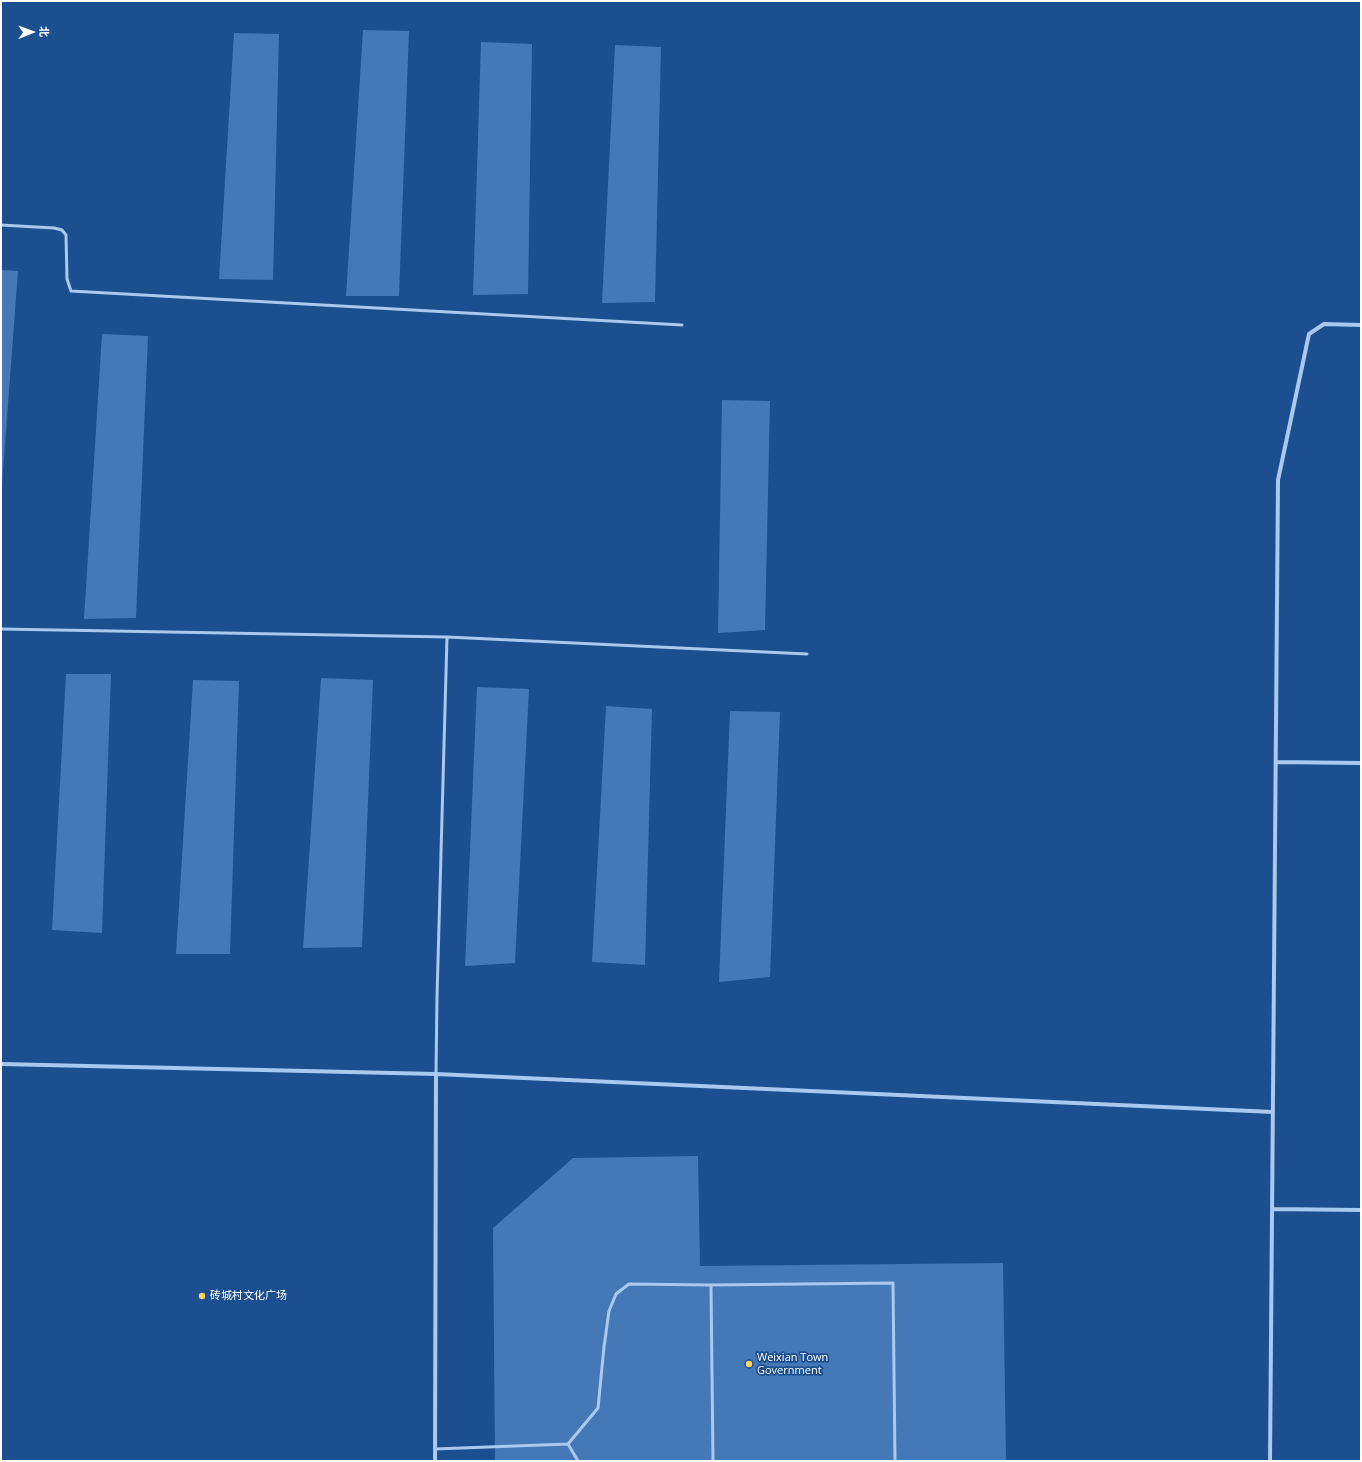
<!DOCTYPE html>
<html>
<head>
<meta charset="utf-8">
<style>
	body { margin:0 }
	#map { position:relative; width:1362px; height:1462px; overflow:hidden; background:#1b4f8f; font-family:"Open Sans","Noto Sans SC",sans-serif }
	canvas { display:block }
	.frame { position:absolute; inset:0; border:2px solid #fff; pointer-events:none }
	.north { position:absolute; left:12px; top:12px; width:40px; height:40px; -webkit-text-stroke:3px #1b4f8f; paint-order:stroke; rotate:89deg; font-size:11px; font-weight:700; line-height:16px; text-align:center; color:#fff }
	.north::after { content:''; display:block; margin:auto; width:14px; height:18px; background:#fff; clip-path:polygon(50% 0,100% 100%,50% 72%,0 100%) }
</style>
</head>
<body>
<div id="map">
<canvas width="1362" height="1462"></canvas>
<div class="frame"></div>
<div class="north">北</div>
</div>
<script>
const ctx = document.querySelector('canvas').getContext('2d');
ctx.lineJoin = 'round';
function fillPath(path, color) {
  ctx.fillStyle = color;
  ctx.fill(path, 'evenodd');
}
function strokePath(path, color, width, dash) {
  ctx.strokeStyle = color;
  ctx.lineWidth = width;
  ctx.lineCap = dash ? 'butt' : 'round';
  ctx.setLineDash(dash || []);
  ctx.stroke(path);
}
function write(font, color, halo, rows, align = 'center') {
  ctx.font = font + ' "Open Sans","Noto Sans SC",sans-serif';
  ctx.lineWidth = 3.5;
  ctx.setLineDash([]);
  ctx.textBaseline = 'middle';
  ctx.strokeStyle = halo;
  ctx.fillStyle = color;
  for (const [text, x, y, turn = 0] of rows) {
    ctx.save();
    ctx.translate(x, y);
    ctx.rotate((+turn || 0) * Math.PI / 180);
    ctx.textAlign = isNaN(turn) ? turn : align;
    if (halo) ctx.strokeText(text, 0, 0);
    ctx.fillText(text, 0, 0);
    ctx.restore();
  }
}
fillPath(new Path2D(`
	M363,30L409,31L399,296H346Z
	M234,33L279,34L273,280L219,279Z
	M481,42L532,44L528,294L473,295Z
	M615,45L661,47L655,302L602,303Z
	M1,270L18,271L2,484H1Z
	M102,334L148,336L136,618L84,619Z
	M722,400L770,401L765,630L718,633Z
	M66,674H111L102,933L52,930Z
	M321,678L373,680L362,947L303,948Z
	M193,680L239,681L230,954H176Z
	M477,687L529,689L515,963L465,966Z
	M606,706L652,709L645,965L592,962Z
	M730,711L780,712L770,977L719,982Z
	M698,1156L700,1266L1003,1263L1006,1461H495L493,1228L573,1158Z`), '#4478b7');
strokePath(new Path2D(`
	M1,225L54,228L62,230L66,235L67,279L71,291L682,325
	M1,629L447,637L807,654
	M436,1074L437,997L447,637
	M435,1449L568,1444
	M578,1461L568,1444L598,1408L604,1347L609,1311L616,1294L629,1284L711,1285
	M713,1461L711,1285L893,1283L895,1461`), '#a9c9ee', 3);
strokePath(new Path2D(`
	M1276,762L1361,763
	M1,1064L436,1074L1273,1112
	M1272,1209L1361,1210
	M435,1461L436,1074
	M1270,1461L1278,480L1309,334L1324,324L1361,325`), '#a9c9ee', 4);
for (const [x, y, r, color] of [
	[202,1296,4,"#ffd166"],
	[749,1364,4,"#ffd166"]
]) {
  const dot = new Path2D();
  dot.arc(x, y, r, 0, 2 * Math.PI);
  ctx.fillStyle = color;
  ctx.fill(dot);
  strokePath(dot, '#1b4f8f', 1.5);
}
write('11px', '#fff', '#1b4f8f', [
	["砖城村文化广场",210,1296],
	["Weixian Town",757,1358],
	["Government",757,1371]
], 'left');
</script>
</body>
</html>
